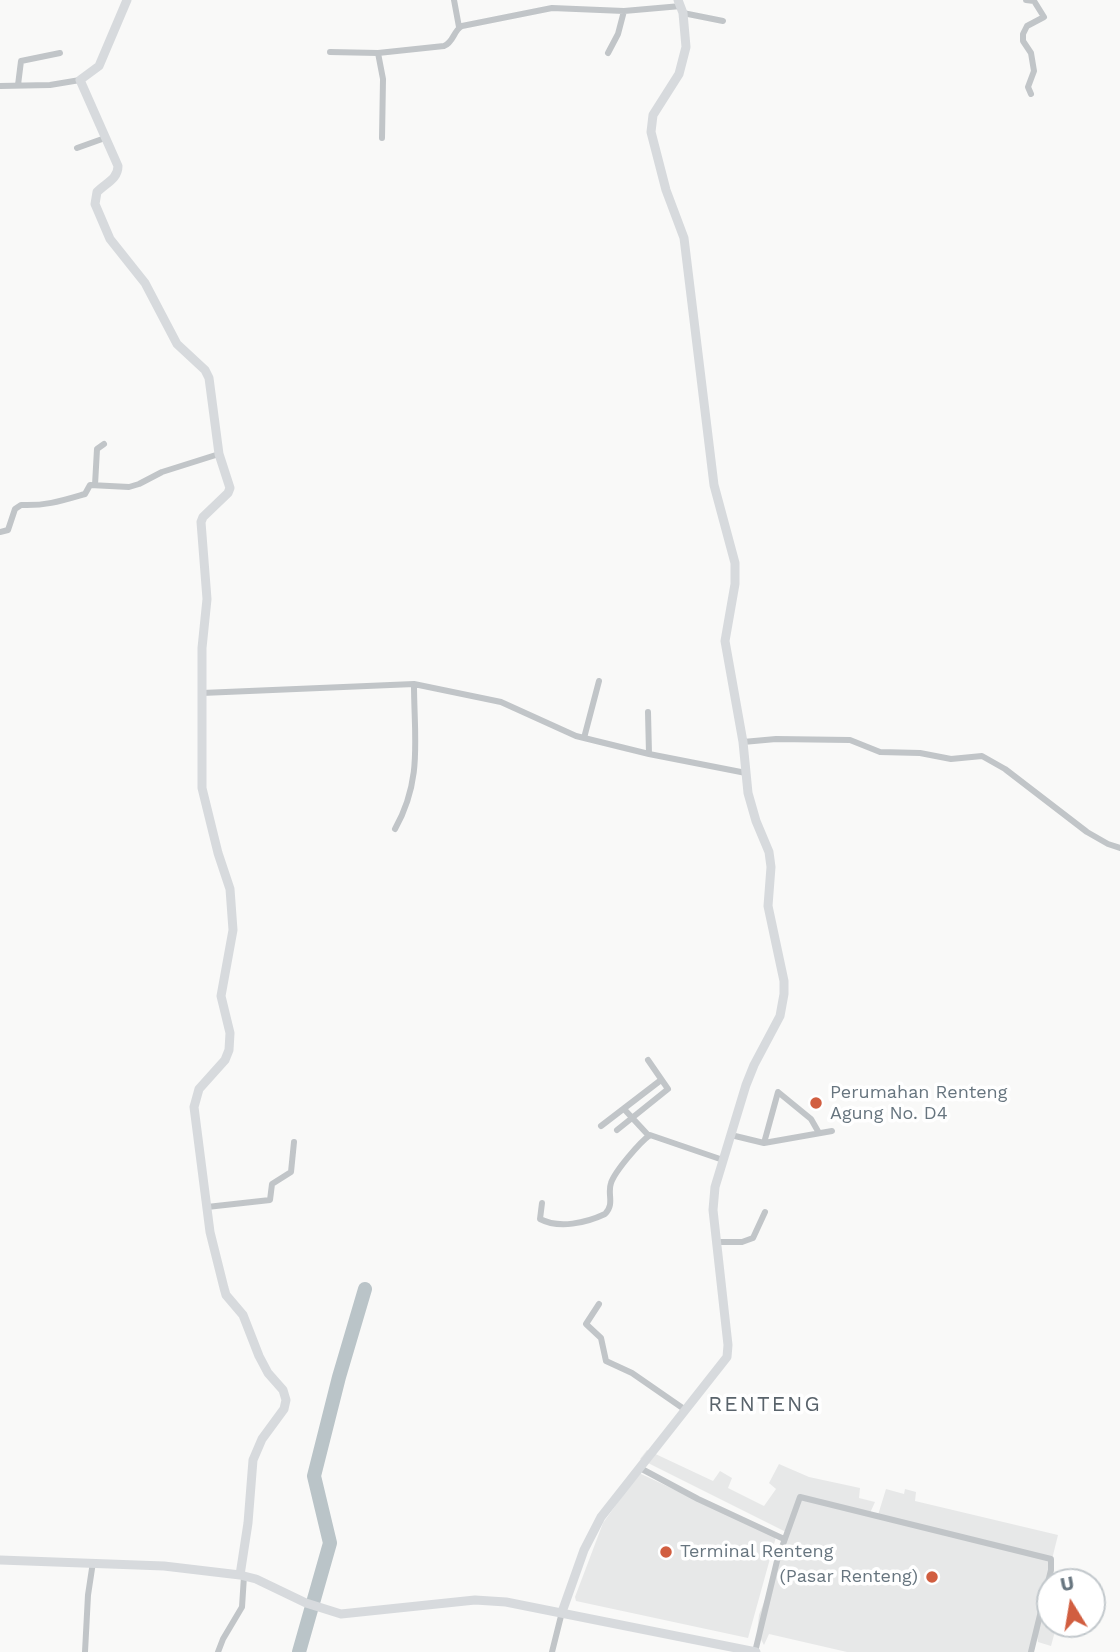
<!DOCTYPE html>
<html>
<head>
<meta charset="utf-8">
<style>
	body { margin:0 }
	#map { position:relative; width:1120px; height:1652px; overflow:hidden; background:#f9f9f8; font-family:"Work Sans",sans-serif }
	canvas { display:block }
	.north { position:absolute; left:1036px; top:1568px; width:70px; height:70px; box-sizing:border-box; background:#fff; border:2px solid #c2c8cc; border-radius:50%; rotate:349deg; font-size:19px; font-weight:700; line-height:28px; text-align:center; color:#67757f }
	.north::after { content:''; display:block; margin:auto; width:24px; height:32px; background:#d15e40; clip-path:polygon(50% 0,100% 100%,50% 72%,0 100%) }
</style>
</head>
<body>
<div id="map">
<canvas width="1120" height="1652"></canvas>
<div class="north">U</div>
</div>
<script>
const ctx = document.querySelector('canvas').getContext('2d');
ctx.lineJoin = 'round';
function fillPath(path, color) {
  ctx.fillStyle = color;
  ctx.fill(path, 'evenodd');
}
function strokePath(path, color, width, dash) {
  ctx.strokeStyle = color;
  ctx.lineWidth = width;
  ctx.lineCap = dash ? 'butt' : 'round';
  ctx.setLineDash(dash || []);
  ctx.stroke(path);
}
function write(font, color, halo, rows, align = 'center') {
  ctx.font = font + ' "Work Sans",sans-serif';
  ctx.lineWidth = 7;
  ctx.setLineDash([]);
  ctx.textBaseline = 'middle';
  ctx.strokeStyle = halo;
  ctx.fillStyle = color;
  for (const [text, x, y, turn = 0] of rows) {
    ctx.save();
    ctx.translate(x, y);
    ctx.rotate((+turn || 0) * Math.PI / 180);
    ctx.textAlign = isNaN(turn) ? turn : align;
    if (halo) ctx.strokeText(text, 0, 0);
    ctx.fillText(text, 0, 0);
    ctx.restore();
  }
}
fillPath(new Path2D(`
	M647,1450L713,1481L720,1471L732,1478L728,1488L764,1506L776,1489L769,1483L779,1464L809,1477L860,1488L859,1498L875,1502L870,1513L878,1515L886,1489L904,1494L905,1489L916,1492L915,1501L1058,1535L1029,1652H847L769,1634L764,1645L757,1632L759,1615L766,1597L786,1532L640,1459Z
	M639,1473L776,1537L748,1638L576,1601L575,1597L603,1523Z
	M1049,1598L1050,1624H1057L1051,1646L1038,1642L1037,1635Z`), '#e7e8e8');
strokePath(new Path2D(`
	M299,1652L330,1543L314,1476L339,1377L365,1289`), '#bac4c8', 14);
strokePath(new Path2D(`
	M454,0L459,27
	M1026,0L1034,1L1044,17L1027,26L1023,34V41L1031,53L1034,71L1028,87L1031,94
	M683,13L723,21
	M330,52L378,53L444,46C454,42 453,31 462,26L552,8L624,11L681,6
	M378,53L383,79L382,138
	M608,53L618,34L624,11
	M18,85L21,61L60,53
	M0,86L50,85L80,80
	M77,148L105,138
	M95,485L97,449L104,444
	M0,532L8,530L15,509L21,505C46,506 61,501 85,494L90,485L129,487L139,484L162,472L219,454
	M202,693L414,684L501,702L576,736L649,754L746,773
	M648,712L649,754
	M584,738L599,681
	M743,742L776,739L850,740L880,752L920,753L951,759L982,756L1005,769L1087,832L1108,844L1120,848
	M395,829C423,779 414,738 414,684
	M624,1109L649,1136
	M601,1126L661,1080
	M617,1130L668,1089L648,1060
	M731,1135L764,1143L832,1131
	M764,1143L778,1092L811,1119L819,1133
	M542,1203L540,1219C559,1229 586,1223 605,1214C615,1204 607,1194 611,1183C615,1171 640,1142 650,1135L723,1160
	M207,1207L270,1200L272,1184L291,1172L294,1142
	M716,1242H742L753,1238L765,1212
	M599,1304L586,1324L601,1338L606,1361L632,1373L684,1409
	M640,1468L698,1499L784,1539
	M85,1652L88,1595L93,1562
	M218,1652L223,1639L242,1607L244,1576
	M552,1652L562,1612
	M755,1652L777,1561L800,1497L1051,1559V1570L1031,1652`), '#c1c5c8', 6);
strokePath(new Path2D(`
	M127,0L99,66L80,80L118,166C118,179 106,183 97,192L95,204L110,239L145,283L177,344L205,370L209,378L219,454L230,488L228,493L203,517L201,522L207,599L202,648V788L218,853L230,889L233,930L221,996L230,1033L229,1050L225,1060L199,1089L194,1107L210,1232L224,1288L226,1295L243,1315L259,1356L268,1373L283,1390L286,1400L284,1409L262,1439L253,1460L248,1523L240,1575
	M0,1560L164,1566L240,1575L256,1579L306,1603L341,1614L475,1600L506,1602L756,1652
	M562,1612L584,1550L601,1517L727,1357L728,1345L713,1210L715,1187L746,1085L754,1065L780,1016L784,994V981L768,906L771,867L769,852L756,821L748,793L743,742L725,641L735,584V563L714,485L684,238L666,190L651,132L653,115L679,74L686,47L683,13L678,0`), '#d7dadd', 9);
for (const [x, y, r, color] of [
	[816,1103,7,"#d15e40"],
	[666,1552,7,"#d15e40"],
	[932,1577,7,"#d15e40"]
]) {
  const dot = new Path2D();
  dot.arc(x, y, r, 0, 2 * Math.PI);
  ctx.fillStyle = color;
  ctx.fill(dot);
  strokePath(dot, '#fff', 2.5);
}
write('18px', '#67757f', '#fff', [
	["Perumahan Renteng",830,1093],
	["Agung No. D4",830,1114],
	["Terminal Renteng",680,1552],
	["(Pasar Renteng)",918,1577,"right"]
], 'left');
ctx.letterSpacing = '2px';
write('21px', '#59636b', '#fff', [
	["RENTENG",765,1405]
]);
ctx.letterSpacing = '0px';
</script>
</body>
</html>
